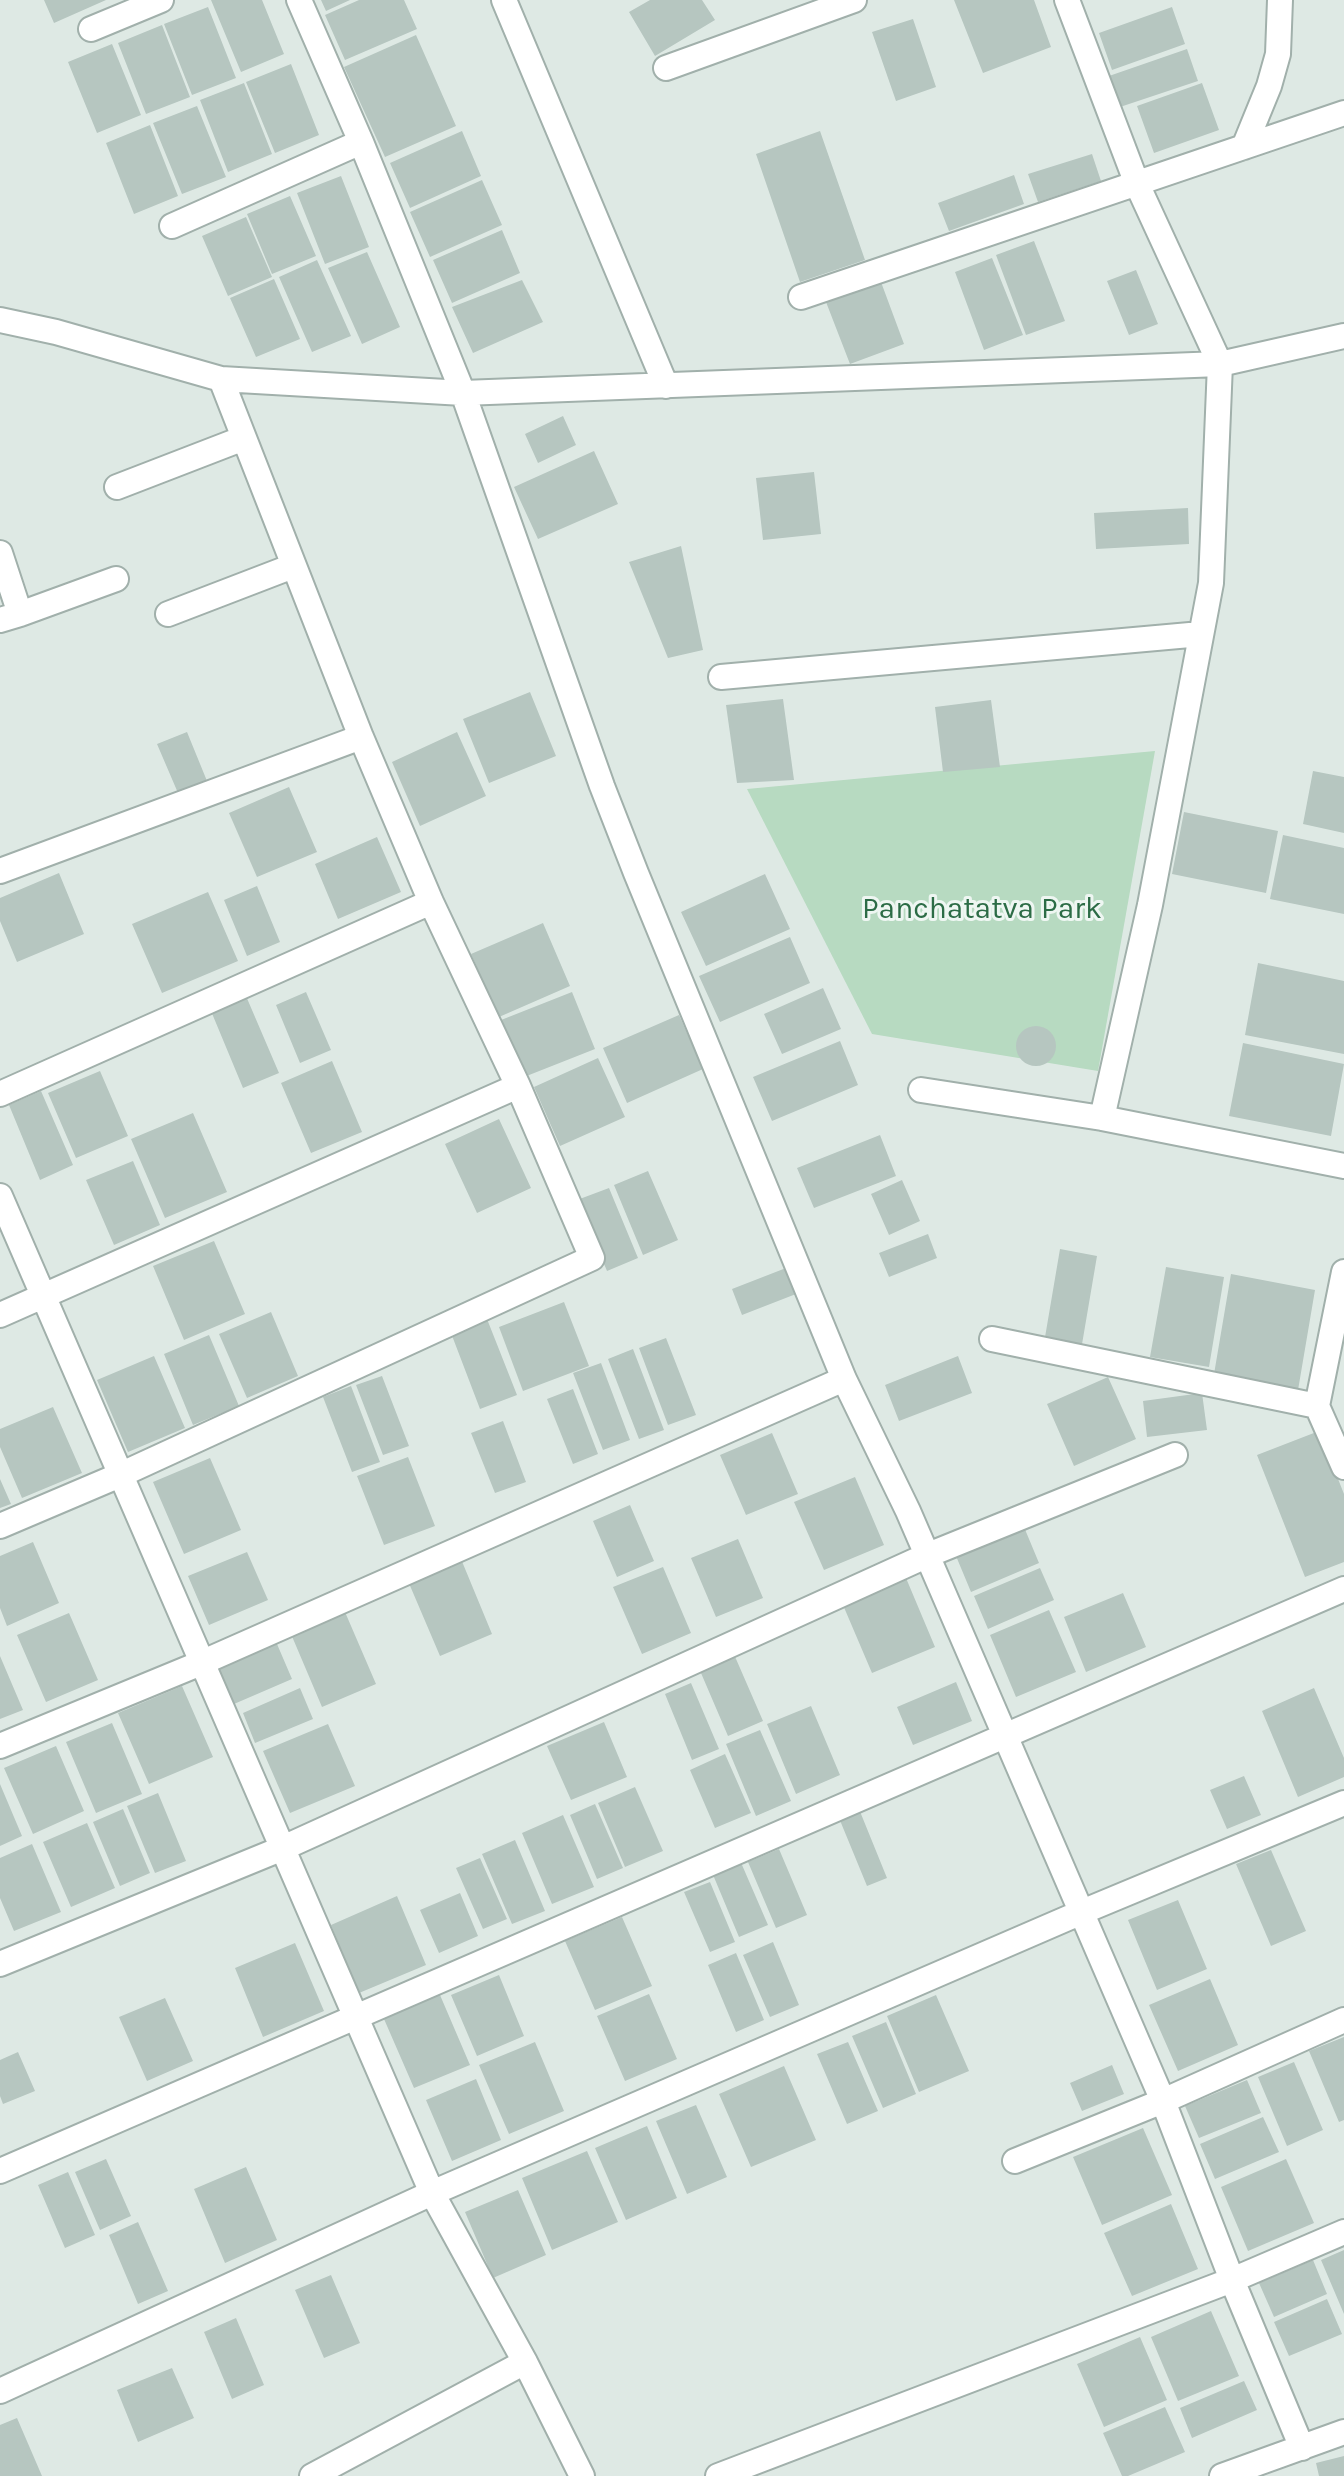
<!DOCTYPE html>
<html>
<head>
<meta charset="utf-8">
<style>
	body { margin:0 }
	canvas { display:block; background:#dee9e4 }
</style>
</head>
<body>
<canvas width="1344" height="2476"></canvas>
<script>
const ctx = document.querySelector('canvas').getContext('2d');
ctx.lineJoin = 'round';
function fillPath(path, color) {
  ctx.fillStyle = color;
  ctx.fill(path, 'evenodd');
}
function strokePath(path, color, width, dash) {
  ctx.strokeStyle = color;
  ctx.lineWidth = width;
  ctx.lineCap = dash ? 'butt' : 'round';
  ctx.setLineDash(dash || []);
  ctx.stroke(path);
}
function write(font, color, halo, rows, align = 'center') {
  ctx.font = font + ' Karla,sans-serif';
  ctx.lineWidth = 6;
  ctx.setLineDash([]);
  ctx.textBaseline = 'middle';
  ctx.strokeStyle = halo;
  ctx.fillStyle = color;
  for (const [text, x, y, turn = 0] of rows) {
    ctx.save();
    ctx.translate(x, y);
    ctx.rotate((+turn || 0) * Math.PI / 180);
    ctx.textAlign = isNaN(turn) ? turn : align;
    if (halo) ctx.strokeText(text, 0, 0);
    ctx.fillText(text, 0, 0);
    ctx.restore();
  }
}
fillPath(new Path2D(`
	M1155,751L1098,1071L872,1034L747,789Z`), '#b7dac1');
fillPath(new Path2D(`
	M44,0H106L54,23Z
	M211,0H262L284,54L241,72Z
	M321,0H350L326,11Z
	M359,0H404L417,29L345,60L325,15Z
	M650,0H702L715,20L655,56L629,12Z
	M954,0H1034L1051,47L983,73Z
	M208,7L236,78L192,95L164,24Z
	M1172,7L1185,44L1112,70L1099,33Z
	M913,19L936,87L896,101L872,32Z
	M162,25L190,97L146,114L118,43Z
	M416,35L456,126L385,157L344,67Z
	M112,44L141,115L97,133L68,62Z
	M1187,49L1198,81L1120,107L1109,76Z
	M291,64L319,135L275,153L246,82Z
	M244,83L272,154L228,172L200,100Z
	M1202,83L1219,130L1154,153L1137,106Z
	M197,106L226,177L182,194L153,123Z
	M150,125L178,196L134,214L106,143Z
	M462,131L481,176L410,208L390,163Z
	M820,131L865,260L800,282L756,154Z
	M1092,154L1101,181L1038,202L1028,174Z
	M1014,175L1024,204L949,231L938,203Z
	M341,176L369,247L325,264L297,193Z
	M482,180L502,225L430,257L410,212Z
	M290,196L316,256L272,274L247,214Z
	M246,217L272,277L228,296L202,236Z
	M502,230L520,273L452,303L433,260Z
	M1034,241L1065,321L1026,335L996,255Z
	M367,252L400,327L362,344L328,268Z
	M992,258L1023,335L984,350L955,272Z
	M317,260L351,336L312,352L279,277Z
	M1136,270L1158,324L1129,335L1107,281Z
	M274,279L300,339L256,357L230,298Z
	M522,280L543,322L473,353L452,307Z
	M881,282L904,344L850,364L826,302Z
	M563,416L576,445L538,463L525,434Z
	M594,451L618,504L538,539L514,487Z
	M814,472L821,534L763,540L756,478Z
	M1188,508L1189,544L1096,549L1094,513Z
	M681,546L703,650L668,658L629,562Z
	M530,692L556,756L489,783L463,719Z
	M783,699L794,780L737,783L726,705Z
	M991,700L1000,767L943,772L935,707Z
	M187,732L207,781L178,793L157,744Z
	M457,732L486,796L420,826L392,762Z
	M1313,771L1344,777V833L1303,824Z
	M289,787L317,852L257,877L229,813Z
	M1184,812L1278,831L1266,893L1172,874Z
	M1283,835L1344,848V914L1270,899Z
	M377,837L401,892L338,919L315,864Z
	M59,873L84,934L17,962L0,921V898Z
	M765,874L790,929L706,966L681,912Z
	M257,886L280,942L247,956L224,900Z
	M208,892L238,961L162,993L132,924Z
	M543,923L570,986L499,1017L471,954Z
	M790,937L810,983L720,1022L699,976Z
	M1258,963L1344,981V1054L1245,1035Z
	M823,988L841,1029L782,1054L764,1014Z
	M306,992L331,1050L300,1063L276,1005Z
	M572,992L595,1049L519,1079L496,1022Z
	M246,996L279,1073L243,1088L211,1011Z
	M679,1015L703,1069L627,1103L603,1048Z
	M1016 1046a20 20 0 1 1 40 0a20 20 0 1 1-40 0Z
	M840,1041L858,1085L772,1121L753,1077Z
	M1243,1043L1344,1064L1331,1136L1229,1116Z
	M598,1058L625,1117L560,1146L534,1087Z
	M332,1061L362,1132L311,1153L281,1083Z
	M100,1071L128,1136L76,1158L48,1093Z
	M41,1091L73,1165L40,1180L9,1105Z
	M193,1113L227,1192L165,1218L131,1139Z
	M499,1119L531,1188L477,1213L445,1144Z
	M880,1135L896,1176L814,1208L797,1168Z
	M133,1161L160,1225L114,1245L86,1180Z
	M648,1171L678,1240L643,1255L614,1185Z
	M902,1180L920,1221L889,1235L871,1194Z
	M609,1188L638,1258L607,1271L577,1200Z
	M928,1234L937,1258L889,1277L879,1253Z
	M214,1241L245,1314L184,1340L153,1266Z
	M1060,1249L1097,1256L1080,1356L1043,1349Z
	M1166,1267L1224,1277L1209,1367L1150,1357Z
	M786,1268L796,1294L742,1315L732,1289Z
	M1231,1274L1315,1290L1297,1396L1213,1380Z
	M564,1302L589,1366L523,1391L499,1327Z
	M271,1312L298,1376L247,1398L219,1334Z
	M487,1319L517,1395L480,1409L451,1333Z
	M209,1335L239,1406L193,1425L164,1354Z
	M666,1338L696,1415L668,1425L639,1348Z
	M633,1349L664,1430L639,1439L608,1359Z
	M154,1356L185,1428L128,1452L97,1380Z
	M958,1356L972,1393L899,1421L885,1385Z
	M601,1363L630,1440L603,1450L573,1373Z
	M382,1376L409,1446L383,1455L356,1385Z
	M1108,1377L1136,1439L1074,1466L1047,1404Z
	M351,1386L380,1462L352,1472L323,1397Z
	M573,1389L598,1454L573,1464L547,1399Z
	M1202,1393L1207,1430L1147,1437L1143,1401Z
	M53,1407L82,1473L22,1498L0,1447V1429Z
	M503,1421L526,1482L495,1493L471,1433Z
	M1319,1431L1344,1494V1562L1305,1577L1257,1455Z
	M772,1433L798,1494L746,1515L720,1455Z
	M408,1457L435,1526L384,1545L357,1476Z
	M210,1458L241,1530L184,1554L153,1482Z
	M855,1477L884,1545L824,1570L794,1502Z
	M0,1479L11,1504L0,1508Z
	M630,1505L654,1561L617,1577L593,1521Z
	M1024,1527L1039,1563L971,1592L956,1556Z
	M738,1539L763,1598L716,1617L691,1558Z
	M33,1542L59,1603L7,1626L0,1608V1556Z
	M247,1552L268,1600L209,1625L188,1576Z
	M461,1559L492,1634L440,1656L408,1581Z
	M663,1567L691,1633L642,1654L613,1587Z
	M1040,1568L1054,1600L988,1629L974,1596Z
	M906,1578L935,1647L872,1673L843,1605Z
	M1123,1593L1146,1647L1086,1672L1064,1617Z
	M1049,1610L1076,1672L1016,1697L990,1635Z
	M345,1612L376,1684L322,1707L291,1634Z
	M69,1613L98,1680L46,1702L17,1635Z
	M277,1644L292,1679L234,1704L219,1668Z
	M733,1652L763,1721L728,1736L698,1666Z
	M0,1656L23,1710L0,1719Z
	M956,1682L972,1721L913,1745L897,1707Z
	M691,1683L719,1749L692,1760L665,1694Z
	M182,1686L213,1757L149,1784L118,1713Z
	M300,1688L313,1719L255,1743L243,1713Z
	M1314,1688L1344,1758V1777L1298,1797L1262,1711Z
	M811,1706L840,1775L796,1794L767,1724Z
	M604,1722L627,1777L571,1800L547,1746Z
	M112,1723L142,1794L96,1813L66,1742Z
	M328,1724L355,1786L290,1813L263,1751Z
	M760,1730L791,1801L756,1816L726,1744Z
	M56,1746L84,1811L33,1834L4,1768Z
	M725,1754L751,1813L715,1828L690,1770Z
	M1244,1776L1261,1815L1227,1829L1210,1790Z
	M0,1784L22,1836L0,1846Z
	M635,1787L663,1851L625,1867L598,1803Z
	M158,1793L186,1861L155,1873L127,1806Z
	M595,1804L623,1868L597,1879L570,1815Z
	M123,1809L150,1873L120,1886L93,1822Z
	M859,1809L887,1878L867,1886L839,1818Z
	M563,1815L594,1887L552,1904L522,1833Z
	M87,1823L115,1888L71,1907L43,1842Z
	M515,1840L545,1911L512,1924L482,1854Z
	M32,1844L61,1912L14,1931L0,1898V1858Z
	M779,1849L807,1915L776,1928L748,1862Z
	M1271,1850L1306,1931L1271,1946L1236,1864Z
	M480,1858L507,1919L483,1929L456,1868Z
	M739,1858L768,1925L739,1937L711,1870Z
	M710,1882L735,1942L710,1952L684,1892Z
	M460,1893L478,1936L439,1953L420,1910Z
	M397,1896L426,1965L359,1993L331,1925Z
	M1178,1900L1207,1969L1157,1990L1128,1920Z
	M622,1917L652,1986L595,2010L565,1941Z
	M773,1942L799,2005L770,2017L743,1955Z
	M295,1943L324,2011L263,2037L235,1968Z
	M736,1953L764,2020L736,2032L708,1965Z
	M499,1975L524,2036L477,2056L451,1995Z
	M1210,1979L1238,2045L1178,2071L1149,2005Z
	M649,1994L677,2059L625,2081L597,2016Z
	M440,1995L470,2065L414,2088L384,2019Z
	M936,1995L969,2071L919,2092L887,2016Z
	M165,1998L193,2061L147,2081L119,2017Z
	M886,2022L916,2094L883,2108L852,2036Z
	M1344,2037V2120L1339,2122L1309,2051Z
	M535,2042L564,2111L509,2134L479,2065Z
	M848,2042L878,2111L847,2124L817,2054Z
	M18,2052L35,2091L3,2104L0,2096V2060Z
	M1294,2062L1323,2130L1287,2146L1258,2077Z
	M1112,2065L1124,2094L1082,2111L1070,2083Z
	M784,2066L816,2140L751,2167L719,2094Z
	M476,2079L501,2140L452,2161L426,2100Z
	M1247,2080L1261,2113L1199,2138L1185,2106Z
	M696,2105L727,2177L687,2194L656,2121Z
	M1263,2117L1279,2152L1215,2179L1200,2144Z
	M647,2126L677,2198L626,2220L595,2148Z
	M1143,2128L1172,2195L1102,2225L1073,2157Z
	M587,2151L618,2222L552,2250L522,2178Z
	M106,2159L131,2216L100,2230L75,2172Z
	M1286,2159L1314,2223L1248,2251L1221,2187Z
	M246,2167L277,2240L225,2263L194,2189Z
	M68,2172L95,2235L65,2248L38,2185Z
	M518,2190L546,2255L493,2278L465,2212Z
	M1171,2204L1198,2269L1132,2296L1104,2233Z
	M138,2222L168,2291L138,2304L109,2235Z
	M1344,2250V2314L1321,2260Z
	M1313,2260L1327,2294L1274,2317L1259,2283Z
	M331,2275L360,2343L324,2358L295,2290Z
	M1327,2299L1342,2334L1289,2356L1274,2322Z
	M1211,2311L1239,2376L1178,2401L1151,2337Z
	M236,2318L264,2385L232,2399L204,2332Z
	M1140,2337L1167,2400L1104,2427L1077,2364Z
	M172,2368L194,2418L138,2442L117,2390Z
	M1244,2381L1257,2410L1192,2438L1180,2408Z
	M1165,2407L1185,2452L1128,2476H1122L1103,2433Z
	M17,2418L42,2476H0V2425Z
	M1344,2456V2476H1319L1316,2463Z`), '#b6c6c0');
const street = new Path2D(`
	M299,0L361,142L463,393L602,786L636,873L844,1379L908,1511L1163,2101L1232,2280L1302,2448
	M504,0L666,386
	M1067,0L1137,184L1220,364L1211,583L1150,905L1102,1118
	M91,29L161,0
	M666,68L854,0
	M1244,147L1269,86L1278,54L1280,0
	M172,226L361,142
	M801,297L1344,113
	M0,320L56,332L221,379L463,393L1220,364L1344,336
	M117,487L244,438
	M0,553L20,614L0,620
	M20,614L116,579
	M168,614L293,566
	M721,677L1201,634
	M0,871L361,737
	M921,1090L1102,1118L1344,1166
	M0,1094L431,902
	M0,1196L432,2193L525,2362L582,2476
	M1344,1272L1317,1406L1344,1467
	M0,1315L518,1086
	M992,1339L1317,1406
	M0,1526L120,1475L592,1258L518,1086L431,902L361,737L221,379
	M0,1746L201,1663L844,1379
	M0,1964L283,1848L928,1555L1175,1455
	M1015,2161L1163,2101L1344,2020
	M0,2171L1344,1589
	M0,2391L432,2193L1082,1912L1344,1803
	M312,2476L525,2362
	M718,2476L1232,2280L1344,2232
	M1222,2476L1344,2432`);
strokePath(street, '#a1b0ab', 28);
strokePath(street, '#fff', 24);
write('30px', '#2c6c46', '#eef6f2', [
	["Panchatatva Park",982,909]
]);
</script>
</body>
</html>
